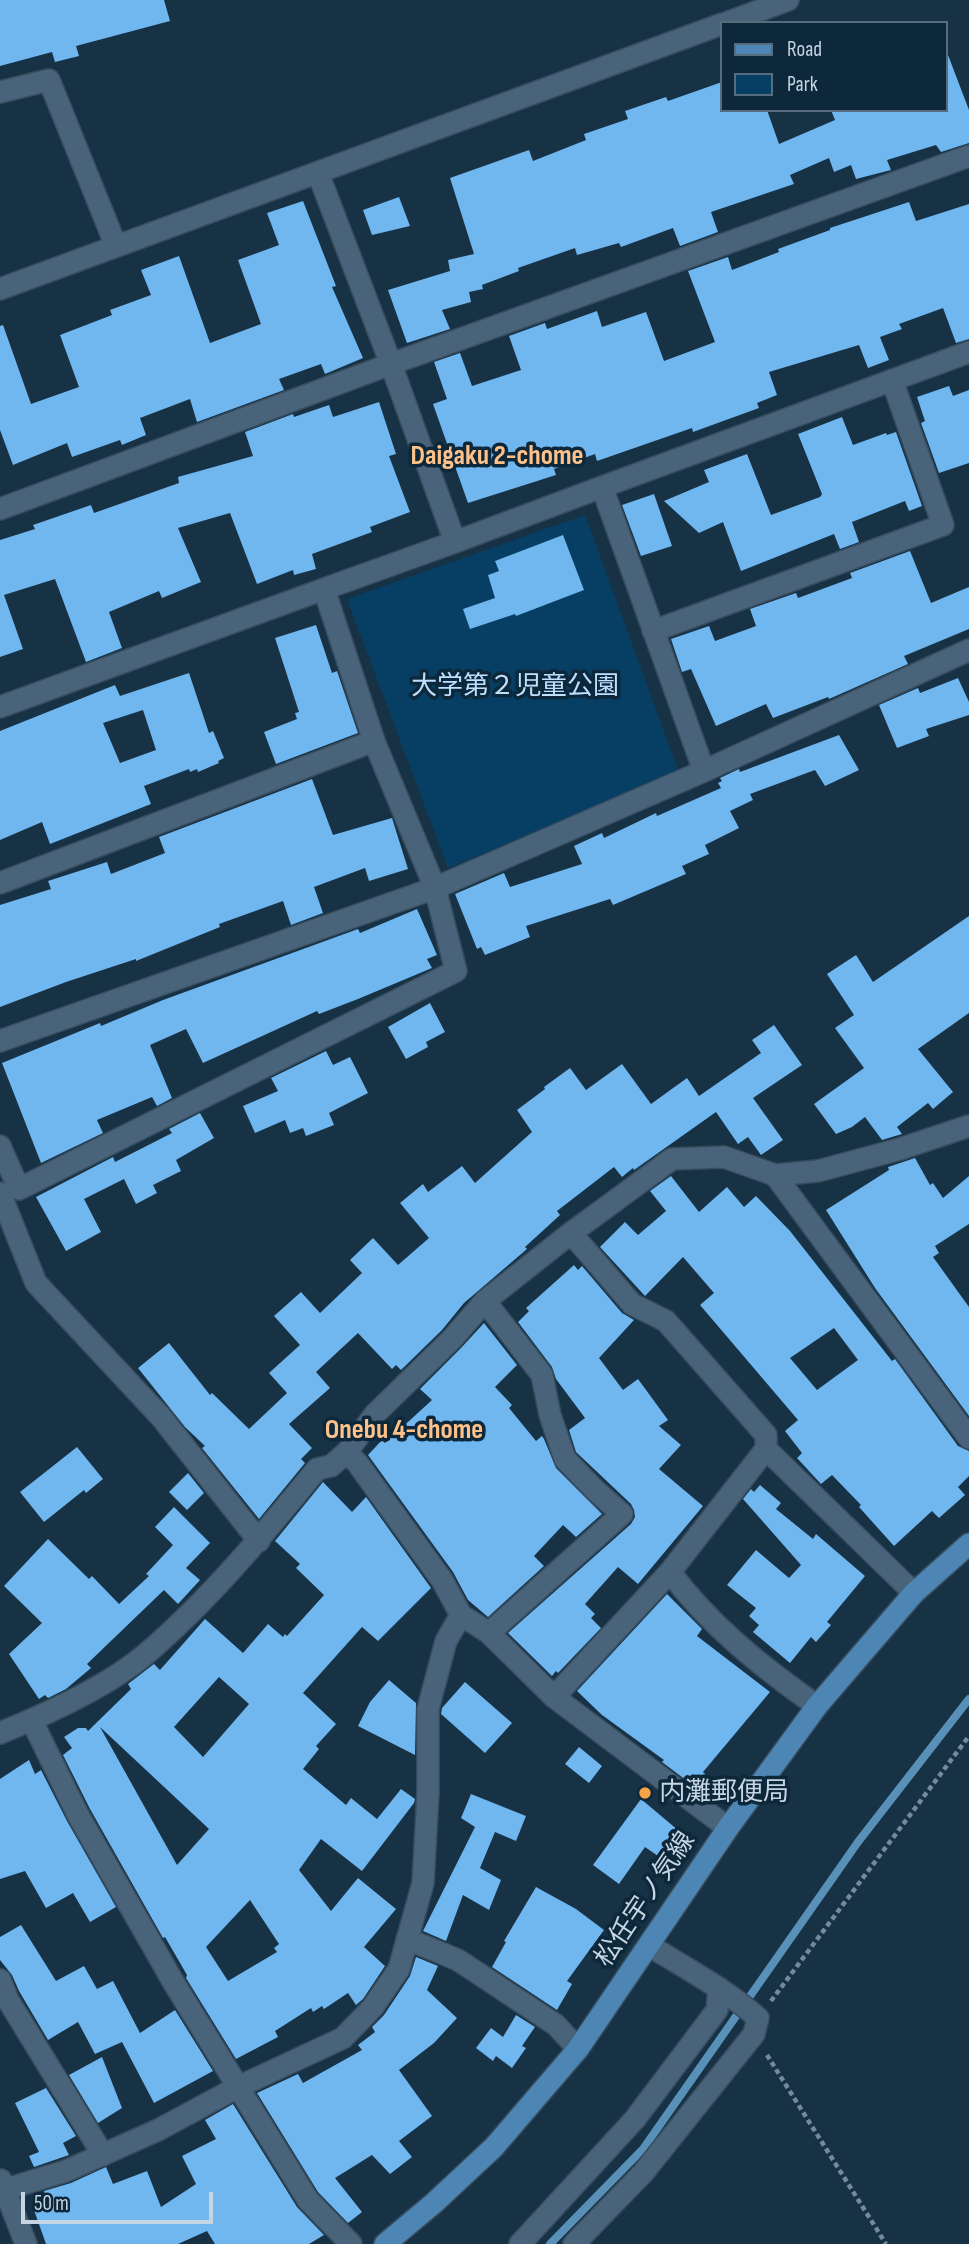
<!DOCTYPE html>
<html>
<head>
<meta charset="utf-8">
<style>
	body { margin:0 }
	#map { position:relative; width:969px; height:2244px; overflow:hidden; background:#173145; font-family:"Sofia Sans Condensed",sans-serif }
	canvas { display:block }
	.legend { position:absolute; left:720px; top:21px; width:228px; height:91px; box-sizing:border-box; background:#0d273b; border:2px solid #576d7e; margin:0; padding:9px 12px; list-style:none; font-size:21px; color:#c6d5e2 }
	.legend li { display:flex; align-items:center; gap:14px; height:35px }
	.legend b { width:35px; border:2px solid #576d7e }
	.scale { position:absolute; left:21px; top:2192px; width:192px; height:32px; box-sizing:border-box; border:4px solid #c6d5e2; border-top:0; padding-left:9px; font-size:21px; line-height:24px; white-space:nowrap; color:#c6d5e2; -webkit-text-stroke:5px #0d273b; paint-order:stroke }
</style>
</head>
<body>
<div id="map">
<canvas width="969" height="2244"></canvas>
<ul class="legend">
<li><b style="height:9px;background:#4d86b4"></b>Road</li>
<li><b style="height:19px;background:#063f63"></b>Park</li>
</ul>
<div class="scale">50 m</div>
</div>
<script>
const ctx = document.querySelector('canvas').getContext('2d');
ctx.lineJoin = 'round';
function fillPath(path, color) {
  ctx.fillStyle = color;
  ctx.fill(path, 'evenodd');
}
function strokePath(path, color, width, dash) {
  ctx.strokeStyle = color;
  ctx.lineWidth = width;
  ctx.lineCap = dash ? 'butt' : 'round';
  ctx.setLineDash(dash || []);
  ctx.stroke(path);
}
function write(font, color, halo, rows, align = 'center') {
  ctx.font = font + ' "Sofia Sans Condensed","Noto Sans JP",sans-serif';
  ctx.lineWidth = 7;
  ctx.setLineDash([]);
  ctx.textBaseline = 'middle';
  ctx.strokeStyle = halo;
  ctx.fillStyle = color;
  for (const [text, x, y, turn = 0] of rows) {
    ctx.save();
    ctx.translate(x, y);
    ctx.rotate((+turn || 0) * Math.PI / 180);
    ctx.textAlign = isNaN(turn) ? turn : align;
    if (halo) ctx.strokeText(text, 0, 0);
    ctx.fillText(text, 0, 0);
    ctx.restore();
  }
}
fillPath(new Path2D(`
	M585,515L679,773L448,868L347,599Z`), '#063f63');
strokePath(new Path2D(`
	M550,2244L643,2149L858,1842L969,1699`), '#5990b8', 8);
fillPath(new Path2D(`
	M0,0H164L170,21L76,46L79,56L55,62L52,52L0,66Z
	M948,55L969,110V143L941,152L936,145L887,160L891,170L856,179L851,165L834,172L829,158L790,175L794,184L711,212L718,232L680,246L673,228L621,247L619,243L577,255L575,248L518,268L519,271L482,285L483,289L469,292L471,302L442,310L450,329L407,343L388,290L450,271L448,260L474,254L450,178L529,150L533,161L586,140L584,134L628,119L625,111L666,97L668,101L722,82V110H767L779,144L835,120L831,110H946V56Z
	M399,197L410,226L372,235L363,210Z
	M303,201L336,286L332,287L363,358L325,374L321,364L279,379L284,390L197,422L190,399L140,418L146,435L122,445L120,440L72,457L67,443L13,465L0,430V326L3,325L31,404L79,387L60,335L112,315L110,310L151,295L141,270L179,256L210,343L261,324L238,260L279,245L267,213Z
	M909,202L916,221L969,204V339L956,343L943,308L899,324L902,329L880,337L889,360L868,368L859,345L769,372L777,395L757,403L759,408L693,432L692,428L597,461L595,454L554,469L556,475L468,503L433,404L447,399L434,362L460,353L472,386L521,370L509,336L545,323L547,329L597,311L602,327L646,312L664,361L715,342L688,271L728,257L732,270L779,252L778,249L830,230V228Z
	M949,386L953,396L969,390V463L939,473L921,423L925,421L917,397Z
	M379,402L396,454L389,456L410,512L370,527L372,532L312,554L316,569L294,575L293,570L257,584L230,513L178,528L201,582L162,598L159,591L109,612L122,648L86,662L55,579L4,595L23,649L0,657V540L35,529L33,525L91,505L94,513L179,483L178,477L253,456L245,432L293,414L294,417L329,405L333,417Z
	M842,417L853,445L886,433L887,435L896,432L922,506L909,511L905,501L852,522L859,542L840,549L834,534L741,571L723,522L699,533L664,501L709,482L704,470L747,454L771,515L820,497L822,494L798,434Z
	M654,494L672,546L641,556L622,505Z
	M563,535L584,590L516,616L515,614L470,629L463,609L495,598L488,575L499,571L495,561Z
	M910,551L931,603L969,587V629L904,656L908,664L829,699L828,697L773,718L766,704L716,726L691,669L682,672L671,639L709,626L715,641L756,626L750,609L796,593L798,598L852,578L850,573Z
	M316,625L332,673L337,671L358,733L276,764L264,732L297,719L295,713L299,712L275,638Z
	M189,673L209,733L213,731L224,758L218,761L219,763L198,772L197,769L190,772L189,769L144,786L151,804L50,844L42,822L0,840V731L115,685L120,696ZM143,710L156,750L120,763L103,723Z
	M958,678L969,702V715L926,729L929,736L897,748L879,705L918,688L920,693Z
	M839,735L859,770L825,786L815,770L750,794L753,800L730,811L739,828L705,845L709,854L682,866L686,874L613,905L610,899L526,926L530,937L485,955L481,947L477,949L455,894L504,873L510,887L582,864L574,846L602,833L604,838L656,813L657,816L721,788L718,783L722,781L720,778L739,769L740,772Z
	M312,779L333,835L392,818L408,869L369,881L365,868L314,887L323,913L291,925L283,901L219,924L220,927L136,961V959L66,982L0,1007V905L51,889L48,881L107,862L111,874L165,853L159,837Z
	M417,909L437,955L427,959L432,968L358,999L319,1014L317,1011L203,1063L186,1029L150,1045L172,1098L157,1106L152,1097L97,1120L103,1133L41,1163L2,1063L100,1023L101,1026L163,1000L358,929L360,933Z
	M969,916V1013L918,1049L953,1092L933,1109L928,1103L897,1127L902,1134L882,1140L865,1117L852,1127L836,1134L814,1104L864,1068L835,1028L854,1015L827,974L856,955L873,982Z
	M430,1003L445,1032L426,1042L428,1047L406,1059L388,1027Z
	M774,1025L802,1065L753,1098L783,1140L761,1155L748,1137L738,1144L716,1112L634,1170L633,1168L622,1177L614,1167L557,1211L560,1215L525,1247L527,1249L464,1303L442,1330L401,1370L396,1365L392,1369L358,1333L316,1372L330,1388L289,1424L312,1448L301,1459L305,1463L259,1519L202,1448L205,1446L185,1427L138,1368L169,1343L210,1395L212,1393L249,1429L287,1393L269,1373L300,1345L274,1316L301,1292L320,1313L362,1273L350,1260L373,1238L398,1265L429,1238L400,1203L423,1184L428,1192L462,1166L475,1183L532,1132L517,1110L545,1089L544,1087L570,1068L586,1090L622,1064L651,1104L687,1078L699,1096L761,1053L752,1040Z
	M326,1051L333,1065L350,1057L368,1093L329,1113L334,1125L306,1136L303,1128L290,1133L285,1120L255,1133L243,1106L278,1091L271,1078Z
	M200,1113L214,1138L176,1160L181,1171L153,1185L157,1193L136,1204L124,1179L84,1199L101,1232L66,1251L36,1197L113,1157L115,1162L172,1133L169,1129Z
	M915,1158L930,1185L933,1183L943,1198L969,1176V1224L935,1246L939,1253L933,1257L969,1307V1416L875,1288L826,1210L889,1170L888,1167Z
	M671,1176L699,1212L727,1187L744,1207L756,1196L790,1231L892,1361L895,1359L958,1446L969,1451V1476L958,1487L965,1495L939,1518L932,1511L894,1546L859,1507L861,1505L832,1475L821,1484L797,1458L802,1453L785,1431L798,1420L700,1305L714,1293L683,1257L645,1296L600,1247L625,1222L638,1235L666,1211L650,1191ZM834,1328L858,1360L817,1390L790,1358Z
	M574,1265L578,1270L582,1266L622,1313L634,1320L599,1358L623,1390L638,1379L668,1420L659,1426L681,1445L659,1469L703,1506L638,1584L618,1567L585,1604L595,1614L591,1618L601,1628L558,1673L556,1671L552,1676L508,1633L631,1524L635,1517L634,1510L631,1504L576,1452L569,1430L585,1418L556,1379L552,1367L518,1322L529,1311L526,1308Z
	M484,1323L517,1365L495,1387L512,1405L509,1408L536,1441L542,1436L544,1439L556,1468L602,1514L576,1537L563,1525L534,1556L544,1566L488,1617L468,1600L453,1572L368,1455L382,1440L385,1443L432,1400L420,1389L461,1348Z
	M77,1447L103,1479L86,1493L84,1490L44,1522L20,1492Z
	M188,1473L204,1493L187,1510L169,1492Z
	M323,1482L352,1512L366,1497L431,1588L378,1641L362,1627L303,1693L336,1724L316,1746L319,1749L303,1769L346,1805L351,1798L377,1819L401,1789L415,1799L414,1803L362,1871L321,1839L299,1870L331,1911L358,1878L396,1909L364,1947L385,1966L363,1999L356,2005L348,1993L324,2009L322,2006L313,2012L311,2008L275,2031L278,2037L236,2059L186,1978L187,1975L165,1937L163,1938L90,1809L63,1755L72,1748L64,1737L78,1728H86L88,1731L131,1689L128,1684L154,1664L160,1670L205,1619L243,1653L268,1624L283,1637L285,1634L287,1636L324,1595L296,1568L300,1564L275,1541ZM219,1677L249,1704L203,1757L174,1727ZM100,1727L209,1829L177,1865ZM250,1900L279,1944L274,1948L277,1952L228,1981L206,1947Z
	M760,1485L781,1503L776,1509L813,1539L816,1534L865,1576L827,1622L831,1625L816,1642L811,1637L790,1663L753,1632L759,1625L749,1616L756,1608L727,1585L756,1550L789,1578L801,1565L743,1499L751,1489L754,1492Z
	M174,1507L210,1543L186,1568L200,1580L178,1604L164,1590L87,1664L91,1668L66,1689L48,1698L45,1695L39,1699L9,1654L42,1623L4,1586L48,1539L89,1579L92,1576L119,1604L149,1576L146,1574L173,1545L155,1527Z
	M667,1594L702,1629L697,1636L770,1692L703,1772L705,1774L703,1776L711,1783L703,1793L662,1762L664,1760L602,1715L577,1691Z
	M389,1680L416,1703L415,1755L358,1726L370,1702Z
	M465,1682L512,1723L485,1753L441,1714L442,1708Z
	M579,1747L602,1766L589,1783L565,1764Z
	M29,1760L35,1774L41,1770L67,1821L116,1907L90,1922L73,1893L46,1908L25,1871L0,1879V1779Z
	M471,1794L526,1816L516,1841L495,1832L480,1868L501,1880L489,1910L463,1895L446,1941L423,1931L475,1827L461,1818Z
	M641,1799L679,1831L658,1856L645,1847L619,1884L593,1865Z
	M536,1887L576,1909L604,1930L567,1981L572,1984L557,2010L492,1967L506,1942L504,1941Z
	M21,1925L56,1981L84,1966L97,1989L113,1981L140,2033L175,2010L213,2071L154,2103L122,2042L95,2054L78,2022L48,2040L19,1991L12,1975L0,1960V1937Z
	M416,1957L438,1966L427,1990L457,2018L434,2043L399,2070L432,2116L399,2141L412,2157L390,2174L372,2155L335,2178L362,2212L348,2223L318,2192L257,2093L298,2074L303,2083L362,2050L358,2045L375,2032L372,2027L384,2015L410,1976Z
	M516,2015L535,2027L522,2046L526,2048L512,2068L496,2056L493,2061L476,2048L491,2028L503,2037Z
	M102,2057L122,2108L98,2123L69,2075Z
	M46,2088L76,2136L63,2143L69,2155L34,2167L29,2156L39,2152L15,2103Z
	M233,2104L297,2207L324,2235L309,2244H215L207,2231L178,2244H46L34,2210L50,2205L44,2191L71,2183L106,2167L113,2184L147,2171L161,2207L196,2184L182,2156L216,2139L205,2120Z`), '#70b6ef');
const minor = new Path2D(`
	M726,23L788,0
	M0,92L49,80L116,246
	M0,289L722,24
	M602,487L969,352
	M0,509L391,364L969,156
	M455,542L602,487L704,771
	M653,631L943,525L892,380
	M0,707L324,589
	M0,883L374,741
	M0,1041L435,888L374,741L324,589L455,542L391,364L318,173
	M0,1146L19,1189L456,971L435,888L704,771L969,650
	M775,1175L969,1438
	M0,1193L36,1283L161,1417L259,1541
	M571,1233L632,1304L666,1321L766,1435V1449L914,1593
	M485,1301L542,1375L550,1415L565,1459L595,1490L622,1514L489,1633
	M347,1452L358,1464L442,1580L461,1615
	M670,1572C710,1626 762,1667 817,1706
	M554,1697L670,1572L766,1449
	M32,1721L78,1815L175,1985L308,2200L351,2244
	M0,1733C47,1714 107,1687 146,1654C210,1599 264,1534 317,1469L331,1466L347,1452L375,1414L452,1339L485,1301L571,1233L672,1159L724,1157L775,1175L818,1171L900,1149L969,1126
	M407,1939L458,1960L556,2025L578,2049
	M0,1980L8,2000L103,2155
	M1,2180L26,2244
	M0,2191L66,2171L158,2130L238,2087L343,2038L373,2007L399,1969L423,1883L428,1793V1709L446,1641L461,1615L489,1633L554,1697L728,1828
	M520,2244L635,2119L717,2010L719,1988
	M574,2244L643,2173L754,2034L758,2018C725,1989 687,1969 650,1946`);
const major = new Path2D(`
	M385,2244L434,2203L494,2147L578,2049L728,1828L817,1706L914,1593L969,1544`);
strokePath(minor, '#374d5e', 24);
strokePath(major, '#374d5e', 24);
strokePath(new Path2D(`
	M771,2001L969,1736
	M767,2055L886,2244`), '#768a9a', 4.5, [5, 3.5]);
strokePath(minor, '#48637a', 21);
strokePath(major, '#4d86b4', 21);
for (const [x, y, r, color] of [
	[645,1793,7,"#f6a247"]
]) {
  const dot = new Path2D();
  dot.arc(x, y, r, 0, 2 * Math.PI);
  ctx.fillStyle = color;
  ctx.fill(dot);
  strokePath(dot, '#0d273b', 2.5);
}
write('26px', '#bde0fe', '#0d273b', [
	["大学第２児童公園",515,687]
]);
write('26px', '#c6d5e2', '#0d273b', [
	["内灘郵便局",659,1793]
], 'left');
write('26px', '#c6d5e2', '#0d273b', [
	["松任宇ノ気線",646,1900,-56]
]);
write('bold 28px', '#fec289', '#0d273b', [
	["Daigaku 2-chome",497,457],
	["Onebu 4-chome",404,1431]
]);
</script>
</body>
</html>
